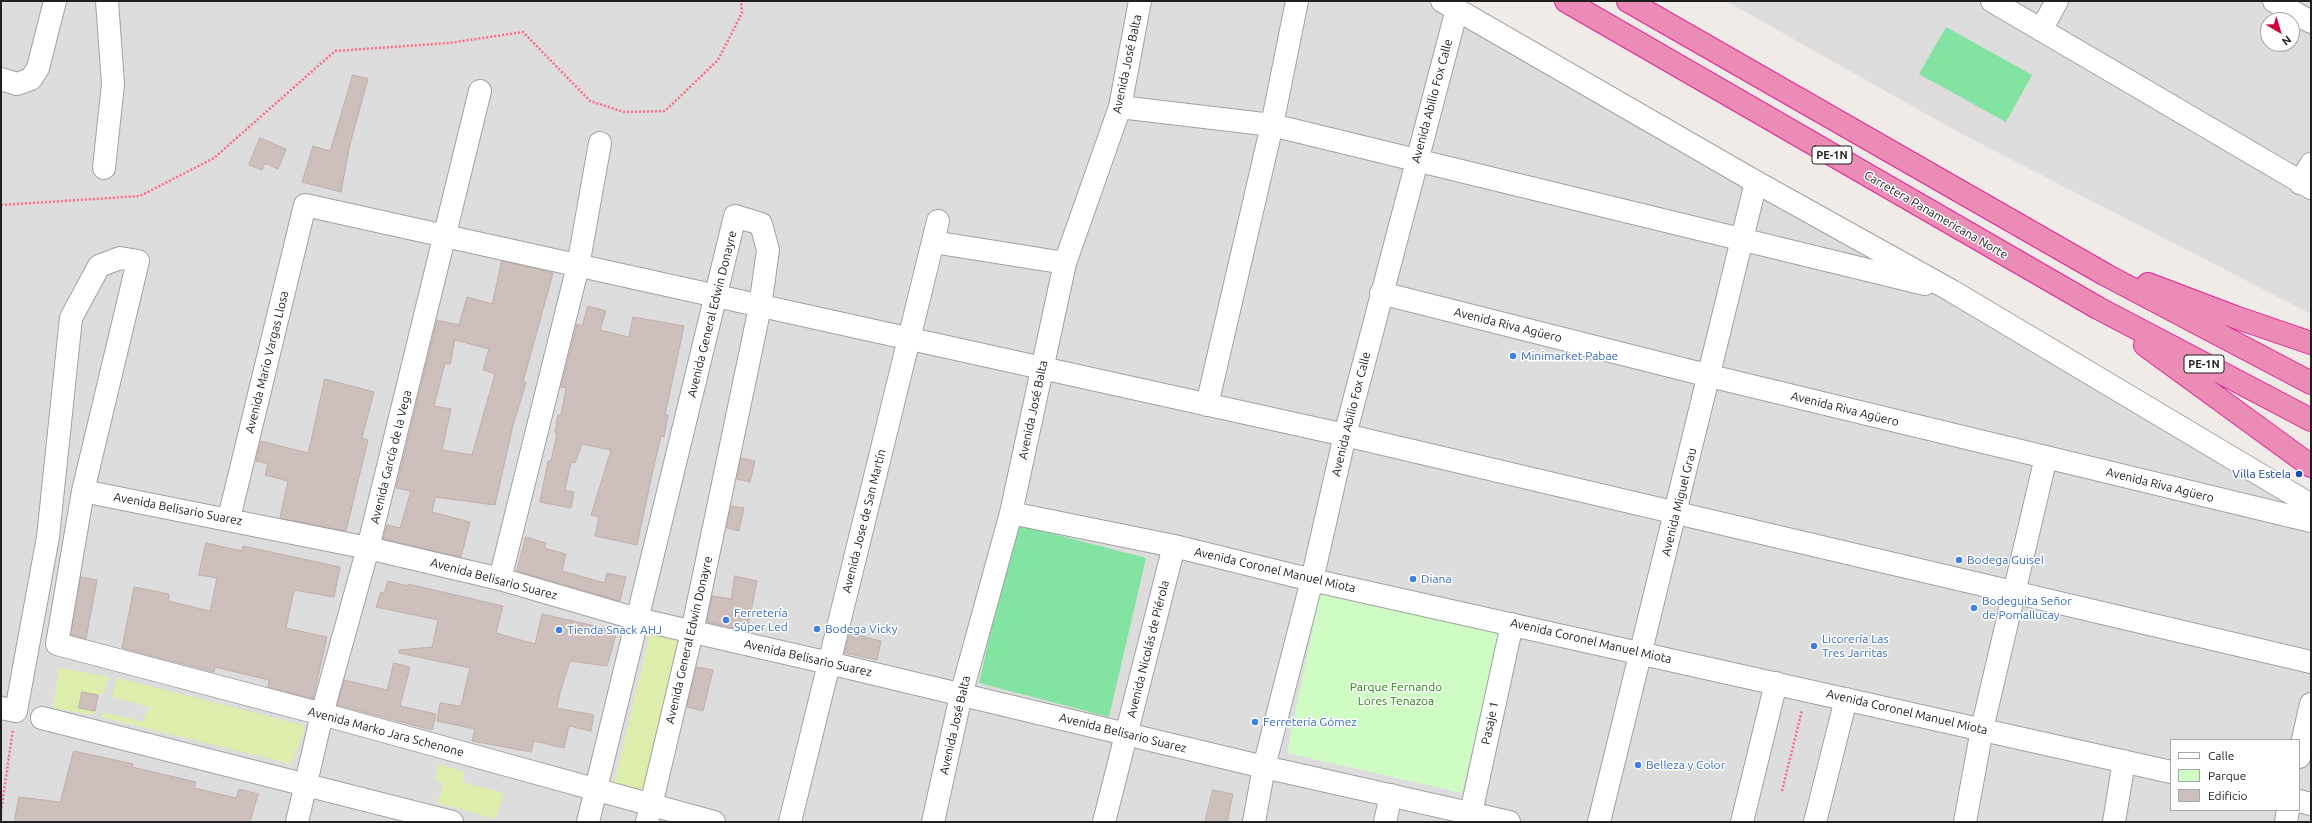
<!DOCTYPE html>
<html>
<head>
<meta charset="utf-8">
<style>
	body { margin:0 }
	#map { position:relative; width:2312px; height:823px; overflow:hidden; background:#f1ebe7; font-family:Ubuntu,sans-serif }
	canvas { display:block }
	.frame { position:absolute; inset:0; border:2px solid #202020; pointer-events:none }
	.legend { position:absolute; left:2170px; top:739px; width:130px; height:72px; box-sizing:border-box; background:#fff; border:1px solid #a6a6a6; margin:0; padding:5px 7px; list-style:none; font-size:12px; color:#202020 }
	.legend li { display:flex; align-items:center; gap:8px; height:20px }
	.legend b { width:20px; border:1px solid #a6a6a6 }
	.north { position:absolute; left:2260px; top:12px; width:40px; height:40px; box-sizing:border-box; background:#fff; border:1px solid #a6a6a6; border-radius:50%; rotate:142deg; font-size:11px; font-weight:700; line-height:16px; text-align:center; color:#202020 }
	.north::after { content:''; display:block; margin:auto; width:14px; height:18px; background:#d10039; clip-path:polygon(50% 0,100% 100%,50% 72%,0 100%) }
</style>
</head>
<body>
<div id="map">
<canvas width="2312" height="823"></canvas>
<div class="frame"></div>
<ul class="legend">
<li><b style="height:5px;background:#fff"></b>Calle</li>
<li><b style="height:11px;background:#cefcc3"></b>Parque</li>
<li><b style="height:11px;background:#cdbfbc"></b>Edificio</li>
</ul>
<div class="north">N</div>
</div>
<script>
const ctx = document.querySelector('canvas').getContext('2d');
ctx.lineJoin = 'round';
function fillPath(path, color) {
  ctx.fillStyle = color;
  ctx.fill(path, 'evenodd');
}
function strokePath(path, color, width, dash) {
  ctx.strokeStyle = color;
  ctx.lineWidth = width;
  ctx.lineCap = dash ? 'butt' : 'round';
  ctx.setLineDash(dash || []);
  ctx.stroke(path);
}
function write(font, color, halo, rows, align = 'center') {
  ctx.font = font + ' Ubuntu,sans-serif';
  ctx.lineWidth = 3;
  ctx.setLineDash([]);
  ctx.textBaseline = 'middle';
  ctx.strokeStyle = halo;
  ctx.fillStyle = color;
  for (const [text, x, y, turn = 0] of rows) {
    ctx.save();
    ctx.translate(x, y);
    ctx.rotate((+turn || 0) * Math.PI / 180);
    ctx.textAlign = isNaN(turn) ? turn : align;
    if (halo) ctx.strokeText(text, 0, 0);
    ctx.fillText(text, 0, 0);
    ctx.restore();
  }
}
fillPath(new Path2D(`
	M1,1H1457L1618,90L2311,492V822H1ZM2171,740H2299V810H2171Z
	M1726,1H2311V314L1958,132ZM2268,20H2292V44H2268Z`), '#deddde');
fillPath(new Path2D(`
	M650,634L681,642L644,795L613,788Z
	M59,668L109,677L104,692L98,695L82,692L79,708L95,711L94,715L53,708Z
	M117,678H118L306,726L291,764L101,717L102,712L143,722L149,707L112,697Z
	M439,764L465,772L462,782L504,793L496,819L437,803L444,783L435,780Z`), '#ddedab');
fillPath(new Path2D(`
	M1320,593L1499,631L1462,793L1287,753Z`), '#cefcc3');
fillPath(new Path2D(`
	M1946,27L2032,75L2006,122L1919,74Z
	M1015,524L1146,558L1109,717L979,683Z`), '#82e3a3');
const building = new Path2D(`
	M353,75L368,79L350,144L341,192L302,182L313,146L330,151Z
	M260,138L286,149L278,169L265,163L262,170L249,165Z
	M502,261L553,273L523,382L526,383L513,425L495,505L435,497L432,512L470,522L461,557L383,539L387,525L400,528L411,491L396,488L437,320L459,325L467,297L492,304ZM455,340L489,349L483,370L495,374L472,455L442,450L451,409L434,406L445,363L450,364Z
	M588,306L606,311L600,330L629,337L633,317L684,326L665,415H668L664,437L661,436L651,479L637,545L595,536L599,517L591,515L611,450L582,444L575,463L571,462L565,490L574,492L571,508L540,502L548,461H551L557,433L555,432L558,415H561L566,388L561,387L577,324L582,326Z
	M325,379L374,392L362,438L368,440L346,531L280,518L288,481L265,475L268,464L256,461L261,441L308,453Z
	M741,458L755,461L750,482L737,479Z
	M731,506L744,508L739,531L727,528Z
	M526,537L546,543L544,548L566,554L562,571L605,583L607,573L626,577L620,601L517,571Z
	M206,543L242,551L243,546L340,567L334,597L294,590L286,628L327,637L313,699L268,687L269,680L215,667L214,672L122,648L134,587L169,594L168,601L210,611L217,578L199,575Z
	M735,576L757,581L747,631L707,622L712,596L731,599Z
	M81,577L97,580L86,639L71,635Z
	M388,581L408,586V584L503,606L496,633L535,644L542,614L617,631L607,666L570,661L560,693L557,708L594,715L591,731L569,726L564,748L534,741L531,752L472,741L475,729L437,721L440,703L461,706L470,668L399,653V650L432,647L438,620L376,607L381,592L384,593Z
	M850,633L881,641L877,660L845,653Z
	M394,663L410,667L400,706L436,714L432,730L337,705L344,680L387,690Z
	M697,667L713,670L703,711L687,707Z
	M82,692L98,695L95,711L79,708Z
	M74,751L133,764L132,767L196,782L194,788L236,798L239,789L258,794L250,822H14L19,797L60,802Z
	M1213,790L1233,794L1227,822H1205Z`);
fillPath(building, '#cdbfbc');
strokePath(building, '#c4ada8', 1);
const minor = new Path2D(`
	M1442,1L1756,182L1952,291L2311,505
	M1992,1L2311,188
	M2274,1L2311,22
	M2041,30L2057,1
	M1,79L17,84L31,79L38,68L55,1
	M1120,107L1272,125L1925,284
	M104,168L113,84L107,1
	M2300,183L2311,164
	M933,242L1065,263
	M1381,293L1710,376L2311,521
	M1207,405L1272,125L1297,1
	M83,491L368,548L500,579L637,619L829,663L1264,767L1509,822
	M1011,513L1174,546L1312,580L2171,772
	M229,518L305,205L1345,435L2311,662
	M500,579L578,266L600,143
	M1,708L16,711L48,537L71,318L99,266L120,258L138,261L83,491L57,644L322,714L714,822
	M42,718L452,822
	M2299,757L2311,704
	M2299,801L2311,804
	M297,822L322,714L368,548L480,91
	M588,822L735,216L761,224L768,250L760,307L692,632L647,822
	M790,822L938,221
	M933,822L961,695L1011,513L1065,263L1120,107L1140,1
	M1104,822L1174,546
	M1254,822L1264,767L1312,580L1345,435L1457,9
	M1385,822L1391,795
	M1469,822L1512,624
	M1599,822L1756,182
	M1742,822L1776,683
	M1815,822L1846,699
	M1965,822L1982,729L2046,457
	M2114,822L2124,761
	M2286,822L2288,810`);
const highway = new Path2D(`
	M1566,1L2098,308L2311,420
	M1628,1L2106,275L2311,383
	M2148,284L2235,317L2311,343
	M2145,345L2311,466`);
strokePath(minor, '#a1a1a1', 24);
strokePath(highway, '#e31f98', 24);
strokePath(new Path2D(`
	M1,205L140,196L214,158L335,51L449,43L523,32L590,101L624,112L665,111L718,60L742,13L741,1
	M1782,791L1802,710
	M1,812L13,729`), '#ff6a83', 2.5, [2, 2]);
strokePath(minor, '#fff', 22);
strokePath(highway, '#eb8cb7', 22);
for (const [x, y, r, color] of [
	[1513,356,4,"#3f7fe0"],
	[2299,474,4,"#1a4fb4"],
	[1959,560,4,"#3f7fe0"],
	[1413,579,4,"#3f7fe0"],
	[1974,608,4,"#3f7fe0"],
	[726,620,4,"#3f7fe0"],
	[817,629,4,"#3f7fe0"],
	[559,630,4,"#3f7fe0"],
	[1814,646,4,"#3f7fe0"],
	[1255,722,4,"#3f7fe0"],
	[1638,765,4,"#3f7fe0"]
]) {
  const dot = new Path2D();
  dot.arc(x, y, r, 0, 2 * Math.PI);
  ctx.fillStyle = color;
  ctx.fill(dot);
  strokePath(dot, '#fff', 1.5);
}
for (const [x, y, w] of [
	[1832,155,40],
	[2204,364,40]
]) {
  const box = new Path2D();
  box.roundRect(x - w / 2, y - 9, w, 18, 3);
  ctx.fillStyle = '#fff';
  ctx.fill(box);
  strokePath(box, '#202020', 1);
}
write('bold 11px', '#202020', null, [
	["PE-1N",1832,155],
	["PE-1N",2204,364]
]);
write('12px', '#202020', '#fff', [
	["Avenida José Balta",1127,64,-78],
	["Avenida Abilio Fox Calle",1432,101,-75],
	["Carretera Panamericana Norte",1936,215,30],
	["Avenida General Edwin Donayre",712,314,-76],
	["Avenida Riva Agüero",1508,325,14],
	["Avenida Mario Vargas Llosa",267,362,-76],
	["Avenida Riva Agüero",1845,409,14],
	["Avenida José Balta",1033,410,-78],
	["Avenida Abilio Fox Calle",1351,414,-76],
	["Avenida García de la Vega",391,457,-76],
	["Avenida Riva Agüero",2160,485,14],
	["Avenida Miguel Grau",1679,502,-76],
	["Avenida Belisario Suarez",178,509,11],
	["Avenida Jose de San Martín",864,521,-76],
	["Avenida Coronel Manuel Miota",1275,570,13],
	["Avenida Belisario Suarez",494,579,15],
	["Avenida General Edwin Donayre",689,640,-77],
	["Avenida Coronel Manuel Miota",1591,641,13],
	["Avenida Nicolás de Piérola",1148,649,-76],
	["Avenida Belisario Suarez",808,658,13],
	["Avenida Coronel Manuel Miota",1907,712,13],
	["Pasaje 1",1490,723,-78],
	["Avenida José Balta",955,725,-77],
	["Avenida Marko Jara Schenone",386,732,15],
	["Avenida Belisario Suarez",1123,733,14]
]);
write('12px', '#366cbe', '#fff', [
	["Minimarket Pabae",1521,356],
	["Bodega Guisel",1967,560],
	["Diana",1421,579],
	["Bodeguita Señor",1982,601],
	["de Pomallucay",1982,615],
	["Ferretería",734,613],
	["Súper Led",734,627],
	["Bodega Vicky",825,629],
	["Tienda Snack AHJ",567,630],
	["Licorería Las",1822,639],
	["Tres Jarritas",1822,653],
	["Ferretería Gómez",1263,722],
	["Belleza y Color",1646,765]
], 'left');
write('12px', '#164399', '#fff', [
	["Villa Estela",2291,474]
], 'right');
write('12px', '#1f8607', '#fff', [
	["Parque Fernando",1396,687],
	["Lores Tenazoa",1396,701]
]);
</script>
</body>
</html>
